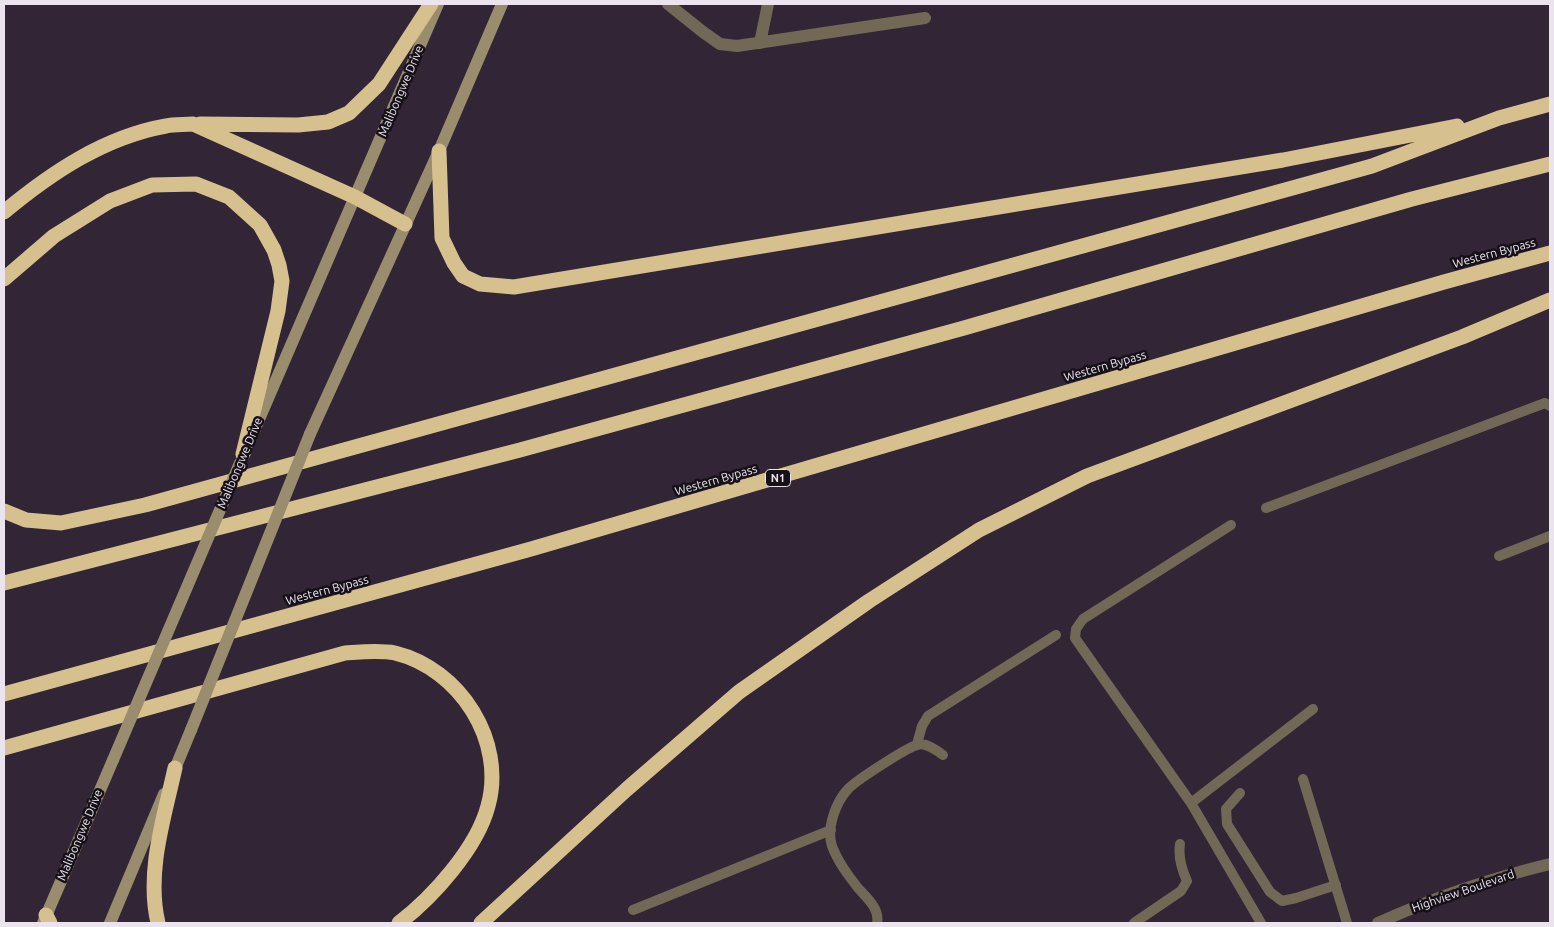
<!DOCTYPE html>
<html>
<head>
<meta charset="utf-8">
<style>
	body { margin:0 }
	#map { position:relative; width:1554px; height:927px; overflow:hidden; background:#322536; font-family:Ubuntu,sans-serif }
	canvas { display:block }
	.frame { position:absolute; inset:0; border:5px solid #ebe3ee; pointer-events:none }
</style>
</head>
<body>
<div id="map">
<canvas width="1554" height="927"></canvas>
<div class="frame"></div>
</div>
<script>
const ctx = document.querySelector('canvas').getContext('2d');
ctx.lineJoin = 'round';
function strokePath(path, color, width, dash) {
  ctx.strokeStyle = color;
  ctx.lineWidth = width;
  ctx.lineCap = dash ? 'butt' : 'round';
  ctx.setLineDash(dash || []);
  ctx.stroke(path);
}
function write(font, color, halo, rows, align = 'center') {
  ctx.font = font + ' Ubuntu,sans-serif';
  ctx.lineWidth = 5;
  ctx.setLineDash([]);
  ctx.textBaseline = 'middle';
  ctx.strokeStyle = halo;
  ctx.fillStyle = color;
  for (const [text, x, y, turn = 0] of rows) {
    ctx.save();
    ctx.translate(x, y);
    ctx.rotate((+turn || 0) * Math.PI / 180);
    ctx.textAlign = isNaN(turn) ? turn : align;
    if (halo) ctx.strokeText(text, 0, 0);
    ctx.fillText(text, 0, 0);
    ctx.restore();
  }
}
strokePath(new Path2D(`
	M1266,508L1545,403L1550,406
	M1231,525L1083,619L1076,629L1075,638L1191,803L1261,923
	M1499,556L1550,536
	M917,744L922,726L928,716L1056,635
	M1303,779L1347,923
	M1240,793L1226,809L1227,824L1270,892L1282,901L1296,898L1336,885
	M1191,803L1313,709
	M633,910L831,830
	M877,923C880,909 867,898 858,888C848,875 838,862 832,846C826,828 836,802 848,789C858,779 886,762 899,754C920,742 922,740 943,755
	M1134,923L1181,891L1187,881C1181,868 1178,857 1180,844`), '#716955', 10);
strokePath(new Path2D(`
	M668,4L703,32L720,44L737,46L925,18
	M760,43L768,4
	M1378,923C1433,898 1492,878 1550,864`), '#716955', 12);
strokePath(new Path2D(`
	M254,431L438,4
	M310,434L439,151L502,4
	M172,776L191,730
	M43,923L113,760
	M110,923L164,794`), '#9a8d6d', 12);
strokePath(new Path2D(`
	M200,124L298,125L328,122L349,113L379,84L431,4
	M439,151L442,238L454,263L463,276L480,284L514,287L1283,160L1457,126
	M4,212C51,173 104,137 166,126C175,124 184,125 193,124L355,197L405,224
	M4,279L54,236L110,201L152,185L196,184L229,197L260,225L274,250L279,265L282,281L278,311L243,454
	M4,511L26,520L61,523L145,505L1372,166L1499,118L1550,104
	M4,583L520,450L964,328L1412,199L1550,164
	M4,694L531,549L1444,282L1550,253
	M4,748L345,653C361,652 379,650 395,653C460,669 506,741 488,806C477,848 433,897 399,923
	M46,915L50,923
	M158,923C146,872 164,818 175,768
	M481,923L627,789L739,692L869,601L979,530L1087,476L1462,337L1550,300`), '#d5c08e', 15);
strokePath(new Path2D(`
	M191,730L310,434
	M113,760L240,463`), '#9a8d6d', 12);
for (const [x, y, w] of [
	[778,478,25]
]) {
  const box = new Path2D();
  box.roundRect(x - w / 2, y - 8.5, w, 17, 4);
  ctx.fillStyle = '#161018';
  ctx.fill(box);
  strokePath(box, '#ebe3ee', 1);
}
write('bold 11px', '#ebe3ee', null, [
	["N1",778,478]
]);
write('12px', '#ebe3ee', '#161018', [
	["Malibongwe Drive",401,91,-67],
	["Western Bypass",1494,253,-15],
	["Western Bypass",1105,366,-16],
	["Malibongwe Drive",240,463,-67],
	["Western Bypass",716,480,-16],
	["Western Bypass",327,590,-15],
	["Malibongwe Drive",80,835,-67],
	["Highview Boulevard",1463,891,-19]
]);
</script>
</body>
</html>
